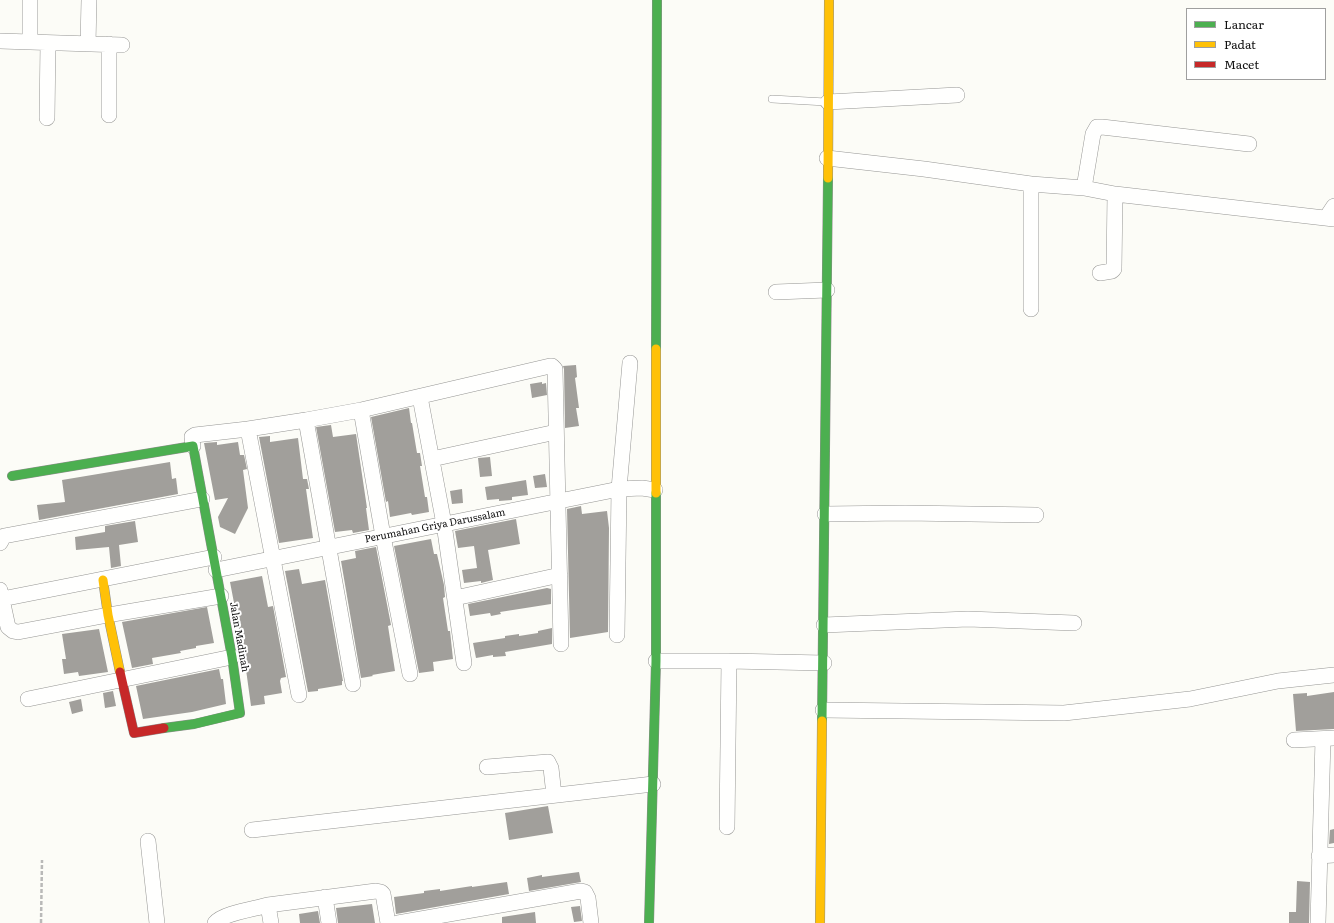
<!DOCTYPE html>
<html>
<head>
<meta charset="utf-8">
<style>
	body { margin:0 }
	#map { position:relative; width:1334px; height:923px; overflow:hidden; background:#fcfcf7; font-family:Literata,serif }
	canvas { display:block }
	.legend { position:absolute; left:1186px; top:8px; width:140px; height:72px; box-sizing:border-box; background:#fff; border:1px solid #9f9f9f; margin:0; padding:5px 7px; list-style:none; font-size:12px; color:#101010 }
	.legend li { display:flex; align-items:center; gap:8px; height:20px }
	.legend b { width:20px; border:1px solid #9f9f9f }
</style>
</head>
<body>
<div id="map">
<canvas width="1334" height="923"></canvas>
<ul class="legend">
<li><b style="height:5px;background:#4caf50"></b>Lancar</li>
<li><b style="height:5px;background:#ffc107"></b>Padat</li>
<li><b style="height:5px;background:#c62828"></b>Macet</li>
</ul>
</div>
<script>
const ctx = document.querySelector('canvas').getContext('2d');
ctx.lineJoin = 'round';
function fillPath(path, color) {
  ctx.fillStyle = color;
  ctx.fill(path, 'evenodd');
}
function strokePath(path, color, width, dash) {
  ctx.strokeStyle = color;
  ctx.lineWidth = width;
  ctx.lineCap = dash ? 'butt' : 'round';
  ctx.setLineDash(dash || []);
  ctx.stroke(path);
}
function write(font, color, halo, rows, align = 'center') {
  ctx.font = font + ' Literata,serif';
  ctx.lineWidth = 4;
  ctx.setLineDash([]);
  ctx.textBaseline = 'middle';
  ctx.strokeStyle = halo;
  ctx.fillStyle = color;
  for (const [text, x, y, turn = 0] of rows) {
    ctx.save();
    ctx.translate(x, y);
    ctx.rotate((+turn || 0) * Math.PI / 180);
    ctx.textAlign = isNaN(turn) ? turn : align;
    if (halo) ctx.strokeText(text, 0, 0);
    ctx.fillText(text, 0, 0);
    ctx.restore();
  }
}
fillPath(new Path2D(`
	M576,365L577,377L575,378L579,408H576L579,426L565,428L564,369L563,366Z
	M542,382V384L546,383L547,395L532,398L530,384Z
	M409,408L411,423H412L417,453H420L422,466H420L425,497H427L429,512L412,515L411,513L390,517L388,501L386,502L371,417Z
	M331,425L333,437L356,434L367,508H366L369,530L353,533L352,530L335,532L316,427Z
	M270,436V442L298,438L303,479H307L309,489H306L313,538L279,543L259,437Z
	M217,442V445L238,442L240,455H244L247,469L243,470L248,508L235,534L220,527L218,517L228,498L215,500L204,443Z
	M490,457L492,476L480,477L478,458Z
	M170,462L172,479L176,478L178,494L39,520L37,505L65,502L62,480Z
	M545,474L547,487L535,488L533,476Z
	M526,480L528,495L512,497V500L499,501V499L487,500L485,487Z
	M462,489L463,503L452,504L450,491Z
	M581,506L582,514L607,511L609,528L608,632L570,638L567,509Z
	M516,519L520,544L488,550L493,580L481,583V581L464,583L462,570L477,568L474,546L458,548L455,531Z
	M135,521L138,542L119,545L121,566L111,568L109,547L76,550L75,537L105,532V526Z
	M431,539L434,554H437L444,585L445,597L443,598L448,631H450L453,659L433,662L434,671L419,673L394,546Z
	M376,547L391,625L388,626L395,671L372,675L373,676L361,678L341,561L356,558L355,551Z
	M299,569L302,584L325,580L343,681H342V685L318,689V691L308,692L285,571Z
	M262,576L268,607L273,606L286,677L281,678L280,681L282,693L264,696L265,704L251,706L244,655L230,582Z
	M547,588L551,589V604L500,612L501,614L491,616L490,613L470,616L468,604Z
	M207,607L214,643L196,646V648L180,651L181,653L152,658L153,664L132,668L122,622Z
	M552,628V644L505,652L506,656L493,657V655L476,658L473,643L505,638V636L519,634V636L538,633V631Z
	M99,629L108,672L79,676L78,672L64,674L62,659H66L62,634Z
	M219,669L221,679H223L226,704L192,712L143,719L136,686Z
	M113,691L116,706L105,708L103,693Z
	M1334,692V729L1296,731L1293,694L1307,693V696Z
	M81,699L83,711L72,714L69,702Z
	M548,806L553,833L509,840L505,813Z
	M1334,829V843L1329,844L1330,830Z
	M579,872L581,882L529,891L527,878L542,875V877Z
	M1297,881L1310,882L1309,923H1289V912H1296Z
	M507,882L509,894L396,914L394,897L424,893V891L440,889V891L472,886V887Z
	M372,904L375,923H338L336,908Z
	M580,906L582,921L574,922L571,907Z
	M318,911L320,923H300L299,914Z
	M535,912L536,923H502V917Z`), '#a19f9b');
const lane = new Path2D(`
	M772,99L826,102`);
const street = new Path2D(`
	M30,0V42
	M0,41L122,45
	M88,44L89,0
	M109,44V115
	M828,102L957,95
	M47,118L48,43
	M827,158L924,169L1031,184L1084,188L1115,194L1334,219
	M1084,188L1093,134L1097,127H1102L1249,144
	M1326,218L1334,206
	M1100,273L1112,271L1114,269L1115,194
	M776,292L827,290
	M1031,309V184
	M420,397L444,524L464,663
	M361,410L550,366H552L555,369L561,644
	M306,420L361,410L383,536L410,674
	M248,429L299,695
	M193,446L192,437L195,435L248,429L306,420L353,684
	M432,459L556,432
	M825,514L905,513L1036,515
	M0,543L4,536L202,499
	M216,570L619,489L642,488L655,490
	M0,590L8,627L13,631L18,632L108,615L221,596
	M455,598L560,575
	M2,599L214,557
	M824,625L968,619L1074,623
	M617,635L619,489L630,363
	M656,661H729L824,663
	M28,699L232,657
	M823,710L1064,713L1190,699L1278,681L1334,675
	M1294,740L1334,738
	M487,767L548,762L551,768L554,795
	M727,827L729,661
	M252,830L653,784
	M148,841L157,923
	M1319,856L1334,855
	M325,897L329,923
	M215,923C223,913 255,909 268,905
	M271,923L268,905L376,891L381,892L383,894L388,923
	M398,923L581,891L585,892L588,898L591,923
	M1318,923L1323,739`);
const fast = new Path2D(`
	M656,349L657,0
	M12,476L193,446L232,657L240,713L194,724L164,728
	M822,721L828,178
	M649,923L656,661V493`);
const slow = new Path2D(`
	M828,178L829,0
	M656,493V349
	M103,580L108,615L120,672
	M820,923L822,721`);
const jam = new Path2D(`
	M120,672L134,733L164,728`);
strokePath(lane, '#969694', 8);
strokePath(street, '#969694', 16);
strokePath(fast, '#8d8d8b', 10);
strokePath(slow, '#8d8d8b', 10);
strokePath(jam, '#8d8d8b', 10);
strokePath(new Path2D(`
	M41,923L42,860`), '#b9b9b8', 2.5, [4, 2]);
strokePath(lane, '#fffffe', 7);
strokePath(street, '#fffffe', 15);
strokePath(fast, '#4caf50', 9);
strokePath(slow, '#ffc107', 9);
strokePath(jam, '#c62828', 9);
write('10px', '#101010', '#fff', [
	["Perumahan Griya Darussalam",435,526,-11],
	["Jalan Madinah",239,637,80]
]);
</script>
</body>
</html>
